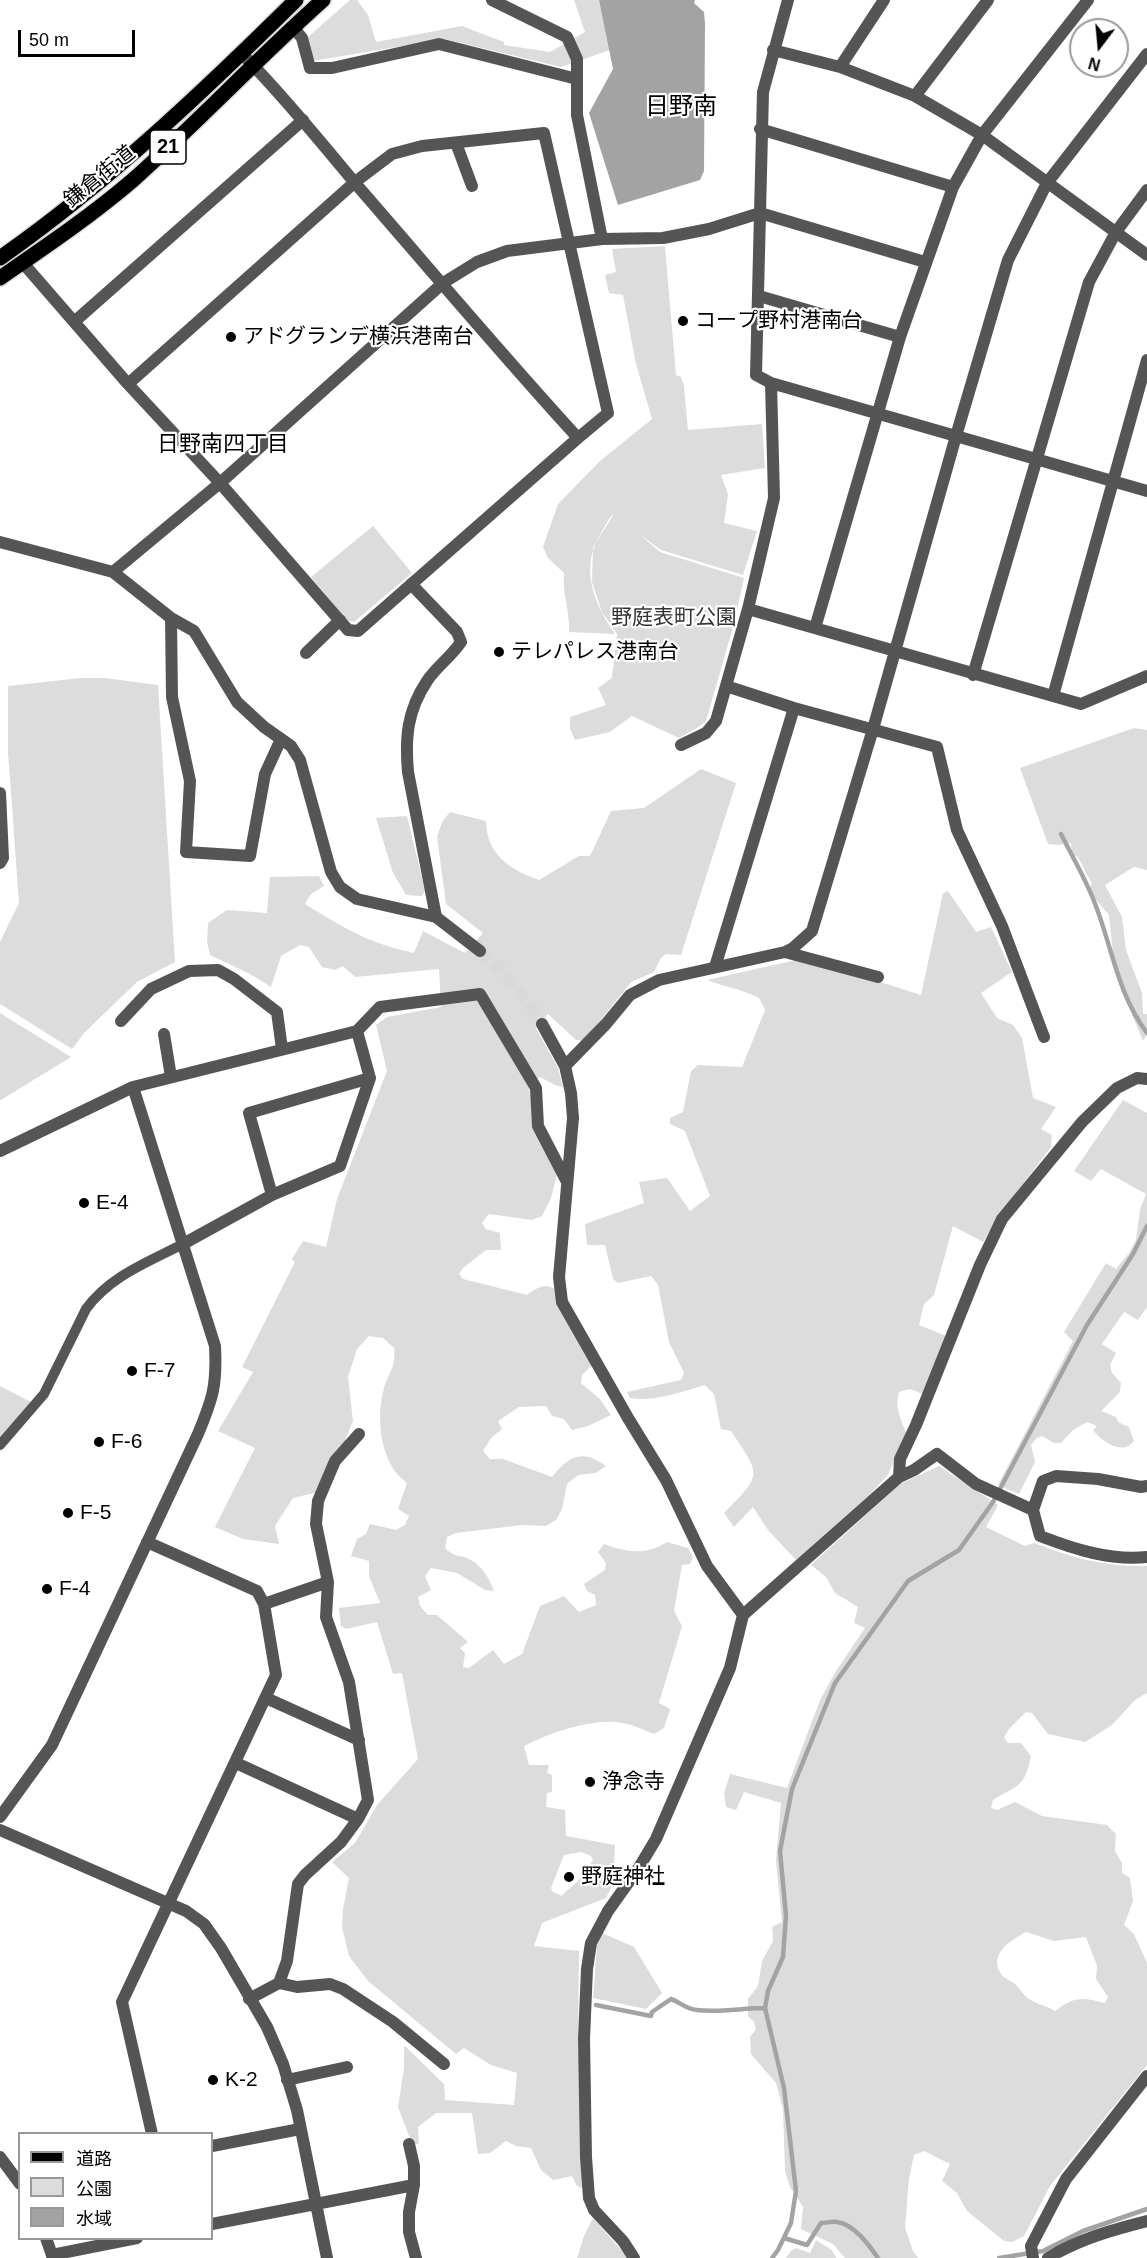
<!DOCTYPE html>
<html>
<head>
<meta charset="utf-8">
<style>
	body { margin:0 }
	#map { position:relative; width:1147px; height:2258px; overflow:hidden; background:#fff; font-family:Helvetica,"Noto Sans JP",sans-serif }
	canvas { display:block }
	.legend { position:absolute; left:18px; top:2132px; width:195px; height:108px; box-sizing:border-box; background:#fff; border:2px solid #999; margin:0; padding:8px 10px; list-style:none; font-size:18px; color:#000 }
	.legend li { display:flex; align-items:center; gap:12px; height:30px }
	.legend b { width:30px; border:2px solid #999 }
	.north { position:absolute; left:1069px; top:18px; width:60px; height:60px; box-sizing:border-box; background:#fff; border:2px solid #999; border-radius:50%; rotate:196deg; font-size:16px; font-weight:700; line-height:24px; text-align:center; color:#000 }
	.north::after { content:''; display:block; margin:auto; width:21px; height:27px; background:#000; clip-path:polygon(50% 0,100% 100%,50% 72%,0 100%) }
	.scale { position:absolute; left:18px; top:30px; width:117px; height:27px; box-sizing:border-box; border:3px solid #000; border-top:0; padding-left:8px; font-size:18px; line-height:21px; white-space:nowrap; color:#000; -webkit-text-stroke:4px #fff; paint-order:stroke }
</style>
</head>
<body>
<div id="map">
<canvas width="1147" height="2258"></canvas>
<ul class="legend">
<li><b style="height:8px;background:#000"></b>道路</li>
<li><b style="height:16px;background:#dcdcdc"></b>公園</li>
<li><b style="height:16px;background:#a3a3a3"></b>水域</li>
</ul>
<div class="north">N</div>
<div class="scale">50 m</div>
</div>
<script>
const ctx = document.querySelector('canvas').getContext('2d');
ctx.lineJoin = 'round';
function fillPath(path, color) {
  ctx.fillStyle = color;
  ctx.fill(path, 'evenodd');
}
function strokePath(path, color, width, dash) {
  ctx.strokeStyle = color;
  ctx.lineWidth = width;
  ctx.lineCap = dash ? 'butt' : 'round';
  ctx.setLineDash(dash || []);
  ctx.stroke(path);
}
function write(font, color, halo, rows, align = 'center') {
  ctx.font = font + ' Helvetica,"Noto Sans JP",sans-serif';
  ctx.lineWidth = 4.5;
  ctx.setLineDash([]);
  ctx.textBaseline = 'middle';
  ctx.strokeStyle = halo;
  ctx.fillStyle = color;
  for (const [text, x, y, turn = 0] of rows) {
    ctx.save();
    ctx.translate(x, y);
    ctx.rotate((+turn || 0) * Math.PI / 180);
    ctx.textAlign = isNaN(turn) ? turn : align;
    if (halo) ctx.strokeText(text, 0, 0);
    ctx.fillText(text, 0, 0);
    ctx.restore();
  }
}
fillPath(new Path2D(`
	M350,0H357L368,15L376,42L462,26L504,42V45L550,52L585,32L574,0H599L610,50L561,67L445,39L312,61L308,37Z
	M665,246L676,375L681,377L684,386L688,430L762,424L765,468L721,475L728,494L724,523L757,531L743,575L661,550L639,534L660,552L744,578L734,624L706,721L697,728L679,738L632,716L610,732L575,740L570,729V717L606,705L598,688L612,678L617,634L602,612L592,582L593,547L614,514C609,517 605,526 601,533C579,567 594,604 615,634L569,632C570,612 562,593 564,573L548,558L543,547L558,504L600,461L652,419L636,364L623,295L609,293L605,275L616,272L612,249Z
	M373,526L412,573L354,622L347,620L311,577Z
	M81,678H105L158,685L175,962L137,982L85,1032L72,1049L0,1004V942L19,903L8,752V686Z
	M1134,728L1147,730V870L1134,867L1105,885L1122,917L1126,950L1142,993L1143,1014H1147V1034L1143,1041L1115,973L1109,915L1088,890L1092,884L1078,857L1072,855L1071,843L1058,845L1048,844L1020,768Z
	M701,769L736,783L681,955L666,954L661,958L654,972L631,982L584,1041L576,1040L548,1014L536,1028L558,1068L563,1087L555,1085L540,1077L528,1084L533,1107V1126L557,1175L551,1198L542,1216L532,1220L489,1214L482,1223L486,1229L500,1233L501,1250H486L463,1268L459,1274L463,1279L527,1295C543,1284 544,1284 562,1292L593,1364L582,1375L581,1383L599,1398L611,1415L588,1426L572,1430L564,1419L552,1416L546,1406L519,1407L498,1421L502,1429L491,1438L483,1451L490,1459H503L552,1477C569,1455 583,1449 606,1466L596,1473L578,1475L567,1484L562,1509L556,1520L546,1526L522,1525L456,1533L447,1537L445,1548C457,1559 461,1554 471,1560C482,1566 490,1579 494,1591L485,1590L457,1573L431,1568L425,1576L431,1590L418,1597L420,1606L428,1615H437L468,1642L460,1648L465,1653L463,1667L469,1668L493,1650L504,1664L522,1654L540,1606L564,1596L579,1612L596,1605L595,1595L587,1591L584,1584L605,1570L606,1563L598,1552L604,1544C626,1552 646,1556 667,1542L688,1548L693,1557L690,1564L682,1565L674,1611L682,1626L659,1703L670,1709L664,1728L654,1734C644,1730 634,1725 623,1723C594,1717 549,1733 524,1746L529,1765H549L547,1773L552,1775V1792L547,1793L546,1807L565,1810L566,1836L615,1845L613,1884L606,1898L542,1923L534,1946L579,1951L578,2038L584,2189L577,2186L572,2176L553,2180L541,2170L531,2148L516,2146L506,2141L490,2153L478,2154L472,2113H436L418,2127L419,2144H412L398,2107L404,2068V2045L444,2084L445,2100L514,2105L517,2073L491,2065L464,2048L456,2054L368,1981L349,1956L342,1927L343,1909L349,1878L332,1862L355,1843L377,1805L418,1759L402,1673L393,1674L377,1622L346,1629L341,1626L339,1608L380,1603L369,1576V1561L351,1556L357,1539L366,1534L370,1524L396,1530L405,1525L409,1516L398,1509L407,1483C403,1479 397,1475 394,1470C379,1447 377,1414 384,1388C389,1371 396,1368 394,1348L383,1338L369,1336L357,1349L348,1377L353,1421L342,1448L318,1492L293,1498L275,1526L279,1544L243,1539L215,1527L255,1448L218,1431L253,1372L242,1367L295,1262L292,1259L303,1241L326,1247L337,1199L387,1071L376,1025L387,1017L441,1007L439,969L355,977L343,966L335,970L322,967L309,947L300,945L281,956L271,987L250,974L210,955L207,942L208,923L227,910L267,913L270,877L319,876L324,886L311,894L305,904C344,928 368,943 414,953L423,931L465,953L483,933L446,904L437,837L442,822L450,812L486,821C487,855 509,869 539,880L579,856H590L611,811L644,808ZM581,1852L591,1856L593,1860C588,1867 583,1875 577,1882C572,1887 566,1890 562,1896L553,1892L551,1888L564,1855Z
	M407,816L425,891L422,896L406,895L393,873L376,818Z
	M948,891L976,932L991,927L1012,972L981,993L997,1018L1013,1025L1022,1038L1033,1098L1056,1107L1041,1129L1052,1135L1051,1147L998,1217L983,1242L953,1226L934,1295L924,1304L919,1325L946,1336L923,1394L910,1389L899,1392C894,1407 901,1419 906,1433L888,1475L870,1494L796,1560L768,1530L753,1507L734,1527L724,1513C763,1474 761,1476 731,1431L721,1429L714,1394L705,1385C680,1392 656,1402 630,1398L627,1392L681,1380L684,1373L669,1342L658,1285L651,1276L618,1283L613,1279L605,1245H587L585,1224L644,1203L639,1182L667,1178L690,1211L710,1196L685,1131L670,1124V1118L683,1112L691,1071L698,1065L742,1067L765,1010L759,998C742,989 725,987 707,980L805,958L921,995L943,893Z
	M0,1013L71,1057L1,1100H0Z
	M1123,1100L1147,1113V1307L1138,1320L1124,1312L1102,1344L1116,1353L1110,1365L1112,1373L1121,1383L1120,1392L1101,1411L1116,1417L1118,1422L1129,1427L1134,1441C1123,1456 1102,1442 1093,1430L1097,1426L1087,1422L1073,1430L1061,1443H1054L1042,1436L1037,1438L1031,1445L1035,1462L1019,1494L998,1485L1073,1341L1064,1332L1106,1263L1116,1269L1129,1253L1136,1240L1140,1210L1146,1194L1101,1169L1091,1181L1074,1171Z
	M0,1386L31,1402L0,1438Z
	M939,1466L998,1505L986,1527L1025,1546L1034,1543C1071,1558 1107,1567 1147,1566V1693L1135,1700L1112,1725L1085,1742L1048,1734L1032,1713L1026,1712L1009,1729L1004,1737L1008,1743H1021L1031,1756C1025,1787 1018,1785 993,1800L991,1808L997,1810L1015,1802L1042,1816L1107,1825L1116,1834L1115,1851L1122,1863V1873L1130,1878L1133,1901L1124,1925L1134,1934L1147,1963V2065L1050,2186L1024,2236L1012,2242L1004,2241L967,2211L957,2193L942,2181L950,2164L924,2151L914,2155L909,2179L905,2228L913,2251L918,2258H845L833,2244L801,2229L803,2207L790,2187L785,2171L783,2109L776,2083L751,2054L750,2037L756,2029L754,2022L748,2016V1999L758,1986L762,1961L773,1941L772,1927L782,1922L776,1860L781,1803L744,1792L736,1810L726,1807L724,1793L730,1774L787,1788L820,1700L836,1671L865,1628L854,1623L858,1607L835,1593L826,1577L811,1565L900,1484ZM1026,1932L1054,1941L1086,1937L1097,1966L1096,1979L1108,1997L1105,2003C1082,1997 1074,1996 1055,2011C1047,2006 1036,2004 1029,1999C1024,1996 1021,1989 1016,1985C1012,1981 1004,1979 1001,1974C988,1954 1011,1940 1026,1932Z
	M602,1933L634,1947L662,1993L646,2009L593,1998L597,1946Z
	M593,2218L628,2258H577L584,2236Z
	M816,2240L832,2250L836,2258H786L791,2251L796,2248L810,2253Z`), '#dcdcdc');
fillPath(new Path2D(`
	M599,0H695L694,3L704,12L705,24L704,171L700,180L618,205L589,113L613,69Z`), '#a3a3a3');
strokePath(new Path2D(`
	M1061,834C1072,856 1085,878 1094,901C1112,946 1117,993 1147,1033
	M596,2005L651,2016L652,2012L671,1999C680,2002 685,2009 697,2010C718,2013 743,2008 765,2008
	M784,2238L807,2245L821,2223C826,2223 832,2221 837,2222C854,2224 869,2245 878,2258
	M772,2258L778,2250L791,2223L796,2191L784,2088L765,2008L768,1991L783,1957L786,1916L780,1851L792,1789L835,1683L908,1581L959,1550L993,1502L1087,1325L1133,1254L1147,1226
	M999,2258L1043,2251L1083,2231L1147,2209`), '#a3a3a3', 4.5);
strokePath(new Path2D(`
	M480,951C506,972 525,996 542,1024`), '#d9d9d9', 12, [12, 6]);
const primary = new Path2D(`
	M0,258C107,183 203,92 296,0
	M0,278C45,247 91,216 133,180C198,122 258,58 323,0`);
strokePath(primary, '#dbdbdb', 18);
strokePath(new Path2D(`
	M0,1445L44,1394L86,1309C110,1276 148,1262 183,1244`), '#555', 10);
strokePath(new Path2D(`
	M492,0L567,37L577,59V115L602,239
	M788,0L763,92L756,375L771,383L956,436L1008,260L1047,183L1147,54
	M293,27L302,38L310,68H332L439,44L577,79
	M773,50L840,67L915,96L982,135L1147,255
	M840,67L884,0
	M915,96L988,0
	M760,129L953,187L982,135L1088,0
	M456,143L472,186
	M23,263L128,384L220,483L348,630L358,631L578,438
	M759,296L900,337
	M74,322L303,120
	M128,384L355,182L392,154L422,146L544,133L608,413L578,438C502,355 429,268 355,183C320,141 285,98 247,59
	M0,542L113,572L171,618L194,631L237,702L264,727L291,746L300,760L331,872L340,887L357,899L436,917L480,951
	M113,572L220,483L443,283L477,262L507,251L602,239L663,238L709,229L760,213L925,262
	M411,584L457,632L461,642C451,657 436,667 427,681C407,711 405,738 408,772L436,917
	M748,609L1081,704L1147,676
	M171,618L172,697L190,781L186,852L250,856L265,774L281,739
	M815,628L900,337L953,187
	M306,653L340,620
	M973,675L1089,282L1116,232L1147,190
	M726,686L794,708L937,747L957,830L1002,926L1044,1037
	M1053,696L1147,360
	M681,745L706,733L716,721L748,609L774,498L771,383
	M0,793L3,858L0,863
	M785,952L878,977
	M715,967L794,708
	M121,1021L151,989L189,971L218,970L234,979L277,1012L282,1049
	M542,1024L565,1066L571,1093L573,1118L559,1277L562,1302L628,1418L666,1480L707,1566L743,1615
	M164,1034L171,1077
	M565,1066L606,1024L630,995L659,980L785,952L793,948L812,931L873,729L956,436L1147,491
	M133,1087L357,1031L380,1007L480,994L536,1088L538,1126L566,1180
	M0,1151L133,1087L215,1346C217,1385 213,1398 198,1434L52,1745L0,1817
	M272,1195L249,1113L370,1078
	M183,1244L272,1195L340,1166L370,1078L357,1031
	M899,1477L914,1470L937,1454L976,1484L1033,1510L1040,1536C1074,1549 1110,1561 1147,1557
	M1033,1510L1043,1481L1056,1476L1098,1479L1141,1487L1147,1486
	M147,1542L257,1591L264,1604L276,1675L122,2002L152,2134
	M264,1604L328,1582
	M266,1698L359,1740
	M236,1763L358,1819
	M0,1830L186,1911L204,1924L221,1948L267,2027L283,2064L297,2110L327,2258
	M279,1983L297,1987L330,1984L343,1989L393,2022L444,2064
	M249,1999L279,1983L287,1961L298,1884L305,1875L341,1842L358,1819L368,1800L349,1682L326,1617L328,1582L316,1524L318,1501L335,1461L359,1434
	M287,2080L347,2067
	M409,2144L414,2166V2185L409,2212V2232L416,2258
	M212,2146L300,2129
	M212,2224L414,2185
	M52,2255L137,2238
	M634,2258L623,2241L594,2210L589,2198L586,2157L584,2039L587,1969L591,1943L608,1911L638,1869L656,1839L730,1668L743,1615L899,1477L900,1459L916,1425L980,1265L1002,1219L1082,1122L1117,1088L1137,1078L1147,1079
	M1033,2258L1031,2246L1066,2179L1147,2076
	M1048,2258C1079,2239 1112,2230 1147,2221`), '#555', 12);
strokePath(new Path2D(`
	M0,2157L20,2184
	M46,2238L53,2258`), '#555', 12);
strokePath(primary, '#000', 15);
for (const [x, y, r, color] of [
	[683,321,6,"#000"],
	[231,337,6,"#000"],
	[499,652,6,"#000"],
	[84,1203,6,"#000"],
	[132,1371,6,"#000"],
	[99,1442,6,"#000"],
	[68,1513,6,"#000"],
	[47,1589,6,"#000"],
	[590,1782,6,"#000"],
	[569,1877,6,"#000"],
	[213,2080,6,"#000"]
]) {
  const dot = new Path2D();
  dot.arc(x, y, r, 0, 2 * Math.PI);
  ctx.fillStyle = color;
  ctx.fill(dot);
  strokePath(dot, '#fff', 2);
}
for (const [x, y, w] of [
	[168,147,36]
]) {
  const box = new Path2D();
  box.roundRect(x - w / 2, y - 17, w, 34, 4.5);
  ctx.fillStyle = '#fff';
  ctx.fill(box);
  strokePath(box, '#000', 1.5);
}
write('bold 20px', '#000', null, [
	["21",168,147]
]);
write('21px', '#000', '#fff', [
	["鎌倉街道",100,177,-39]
]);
write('21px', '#000', '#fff', [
	["コープ野村港南台",695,321],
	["アドグランデ横浜港南台",243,337],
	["テレパレス港南台",511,652],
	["E-4",96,1203],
	["F-7",144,1371],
	["F-6",111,1442],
	["F-5",80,1513],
	["F-4",59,1589],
	["浄念寺",602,1782],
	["野庭神社",581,1877],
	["K-2",225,2080]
], 'left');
write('21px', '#333', '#fff', [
	["野庭表町公園",674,618]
]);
write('22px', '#000', '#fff', [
	["日野南四丁目",223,445]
]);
write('24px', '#000', '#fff', [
	["日野南",681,107]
]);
</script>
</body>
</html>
